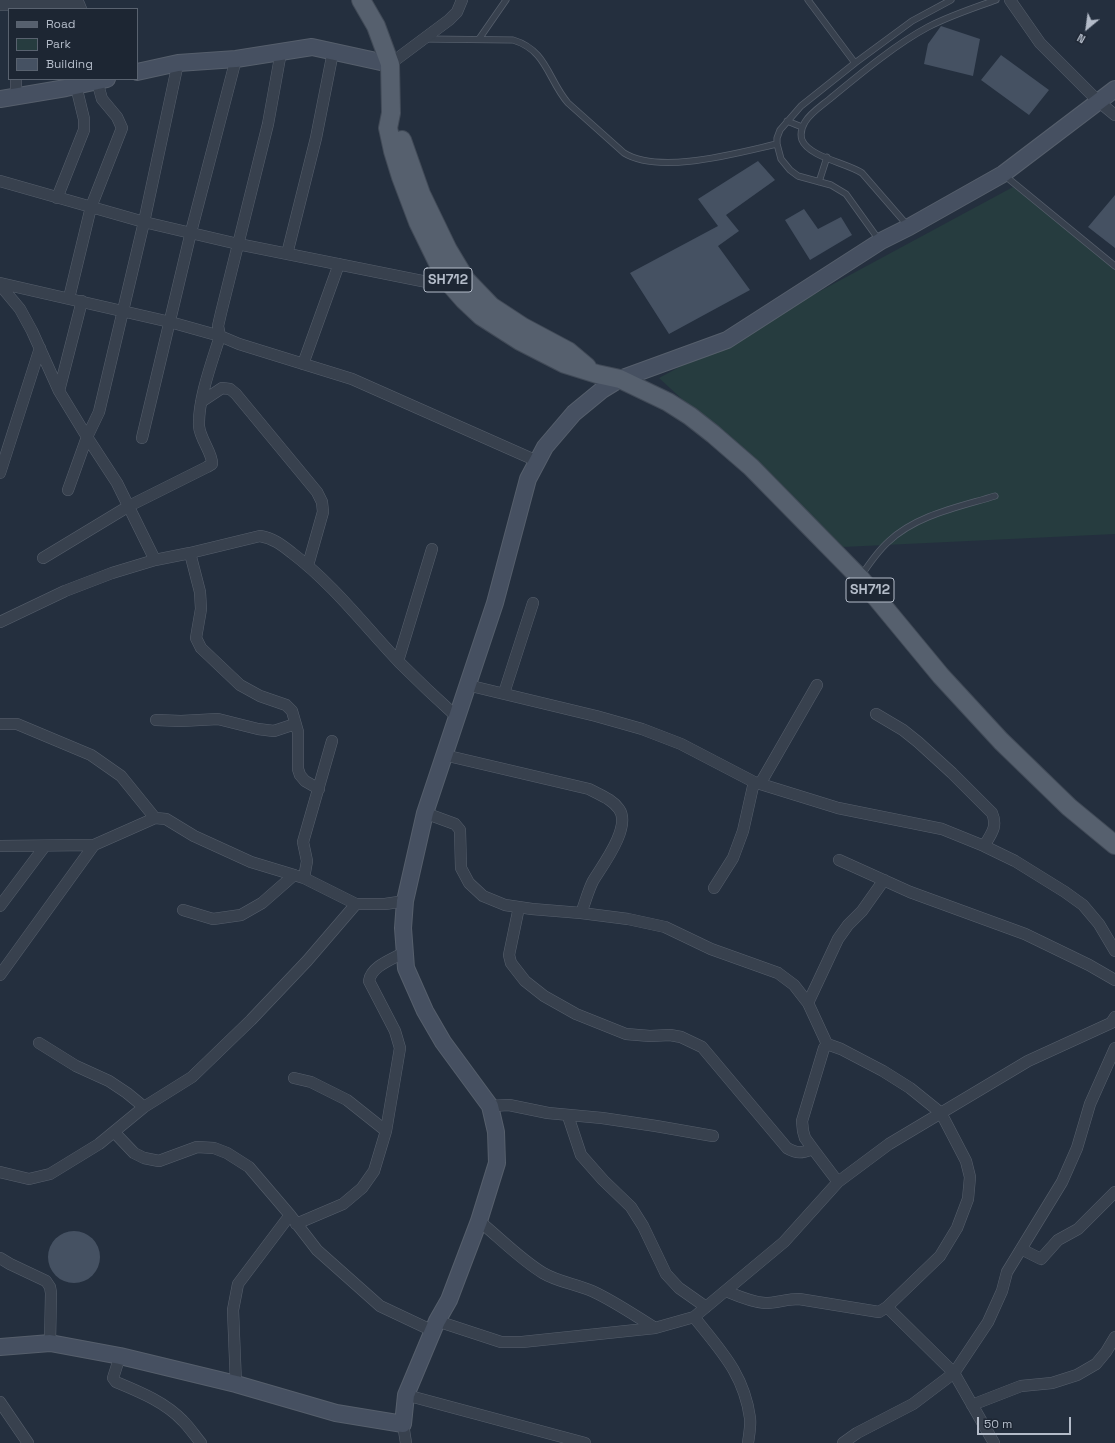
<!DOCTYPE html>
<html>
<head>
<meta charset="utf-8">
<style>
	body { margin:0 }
	#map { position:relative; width:1115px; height:1443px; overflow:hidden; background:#242f3e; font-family:"Space Grotesk",sans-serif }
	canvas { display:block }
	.legend { position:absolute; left:8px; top:8px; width:130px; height:72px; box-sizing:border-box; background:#1d2633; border:1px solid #59626f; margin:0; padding:5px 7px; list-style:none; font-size:12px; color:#b4bcc9 }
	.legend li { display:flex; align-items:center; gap:8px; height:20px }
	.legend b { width:20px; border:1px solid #59626f }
	.north { position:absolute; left:1067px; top:8px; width:40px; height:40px; -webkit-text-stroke:3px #1d2633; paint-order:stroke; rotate:209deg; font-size:11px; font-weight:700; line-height:16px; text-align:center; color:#b4bcc9 }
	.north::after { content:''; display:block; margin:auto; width:14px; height:18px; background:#b4bcc9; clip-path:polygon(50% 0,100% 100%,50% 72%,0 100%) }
	.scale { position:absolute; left:977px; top:1417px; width:94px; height:18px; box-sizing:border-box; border:2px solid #b4bcc9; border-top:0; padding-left:5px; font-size:12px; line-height:14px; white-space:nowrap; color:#b4bcc9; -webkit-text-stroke:3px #1d2633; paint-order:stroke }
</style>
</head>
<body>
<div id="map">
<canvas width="1115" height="1443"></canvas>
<ul class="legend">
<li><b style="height:5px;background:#56606e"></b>Road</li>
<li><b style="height:11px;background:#263c3f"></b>Park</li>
<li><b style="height:11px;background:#455162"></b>Building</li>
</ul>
<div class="north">N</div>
<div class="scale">50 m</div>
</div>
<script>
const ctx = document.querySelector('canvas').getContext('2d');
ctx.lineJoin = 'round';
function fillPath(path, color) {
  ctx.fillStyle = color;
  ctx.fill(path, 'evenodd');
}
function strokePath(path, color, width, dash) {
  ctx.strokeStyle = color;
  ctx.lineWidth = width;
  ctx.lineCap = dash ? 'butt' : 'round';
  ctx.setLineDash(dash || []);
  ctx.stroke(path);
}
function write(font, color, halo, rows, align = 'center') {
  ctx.font = font + ' "Space Grotesk",sans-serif';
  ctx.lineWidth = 3.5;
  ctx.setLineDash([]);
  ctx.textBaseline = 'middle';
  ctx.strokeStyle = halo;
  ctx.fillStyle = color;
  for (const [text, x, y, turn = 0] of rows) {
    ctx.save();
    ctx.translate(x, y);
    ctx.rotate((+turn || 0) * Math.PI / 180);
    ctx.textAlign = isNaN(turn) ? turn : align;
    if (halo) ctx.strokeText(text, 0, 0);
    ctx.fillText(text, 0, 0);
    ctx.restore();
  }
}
fillPath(new Path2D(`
	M1013,187L1115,268V534L843,547L659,378Z`), '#263c3f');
fillPath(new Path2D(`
	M941,26L980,39L973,76L924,64L928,44Z
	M1001,55L1049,90L1029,115L981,80Z
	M758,161L775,180L726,215L739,231L718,246L750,290L669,334L630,273L718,226L698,199Z
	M1115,195V248L1088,227Z
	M804,209L818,229L841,217L852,235L810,260L785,220Z
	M48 1257a26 26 0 1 1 52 0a26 26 0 1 1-52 0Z`), '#455162');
const lane = new Path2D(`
	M808,0L855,63
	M426,39L513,40C547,50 548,80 568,103L624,153C660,175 737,153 777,144
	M479,39L506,0
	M787,121L802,127
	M1004,175L1115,266
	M819,182L827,157
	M908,226L862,173C847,163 809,157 802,140C800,134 802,127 805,122C811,112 823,105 832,97C860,74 896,44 928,27C949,16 973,8 996,0
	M879,240L846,194L831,185L798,176L790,170L781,159L777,144V138L780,130L801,106L855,63L912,21L951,0
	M861,576C869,564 877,552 888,542C916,515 959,507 995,496`);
const street = new Path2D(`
	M1010,0L1040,43L1098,101L1115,115
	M0,5L74,3L79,4L81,9
	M390,64L449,20L457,12L462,0
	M16,79V96
	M0,181L144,222L238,244L432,283L450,284L454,283
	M57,198L84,130V119L76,86
	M287,254L316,138L333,52
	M0,283L170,322L220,336L239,344L352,379L537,461
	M0,285L20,309L32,331L59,391L87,437L99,412L144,222L178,63
	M69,298L91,207L122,128L117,117L102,99L97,81
	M303,364L339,264
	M59,391L82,301
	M201,402L222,388L230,389L236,394L317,492L322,502L323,512L308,565
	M142,438L191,232L236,59
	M0,473L40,348
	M68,490L87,437L117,483L155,560
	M190,553L200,592L201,609L196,638L201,648L240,685L260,696L286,705L292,711L298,732V769L300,775L305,781L319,789
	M43,558L129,506L207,467L212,464C213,454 200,439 199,426C198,399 212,362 220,336L218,326L221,313L268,124L281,52
	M0,622L65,591L112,573L155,560L190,553L260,536C273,538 282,545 292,553C333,584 364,625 399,662C418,681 437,699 457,717
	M398,661L432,549
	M467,685L596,716L642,729L681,744L754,782L838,808L942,829L984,846L1015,861L1065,892L1083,905L1099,924L1115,951
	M504,693L533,603
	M876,714L903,730L918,742L952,773L992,813C998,827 991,834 984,846
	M156,720L181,721L218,719L258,729L274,731L295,724
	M0,724H17L91,755L121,776L155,818
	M444,755L589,789C600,795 612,799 619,809C632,827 602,866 593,881C588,891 585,903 581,913
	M760,784L817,685
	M425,813L455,824L460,830L461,868L469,883L483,896L505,905L532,909L581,913L628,919L665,927L711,949L778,973L794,985L808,1003L827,1044L824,1048L802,1121L803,1131L805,1138L813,1149L838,1182
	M0,846L94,845L155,818L166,819L194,836L251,862L304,878L356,904
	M839,860L910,892L1025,934L1089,965L1115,980
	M304,878L307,861L303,842L332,741
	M714,888L733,858L743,831L754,782
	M0,906L45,846
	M519,907L509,955L511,963L525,981L544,996L576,1014L626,1034L650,1036L670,1035L681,1037L702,1047L787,1148C797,1154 802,1153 813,1149
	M183,910L213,919L241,915L262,903L294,875
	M0,975L94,845
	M808,1003L838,939L848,925L862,911L884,880
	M39,1043L76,1066L109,1081L127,1093L144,1107
	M294,1078L311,1082L347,1100L386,1131
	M490,1106L509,1105L548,1113L602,1118L656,1126L713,1136
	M568,1116L581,1155L603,1180L631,1207L643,1226L666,1274L679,1288L706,1307
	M114,1132L134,1153L144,1158L159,1161L197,1147L214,1148L227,1153L249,1167L290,1215L317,1250L380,1306L433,1331
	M0,1172L29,1179L50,1174L99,1144L144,1107L192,1077L251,1020L307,961L356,904H385L405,901
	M479,1221C500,1238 520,1259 543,1273C558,1282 576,1284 592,1291C614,1301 634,1315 655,1328
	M296,1224L343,1204L362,1188L374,1171L386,1131L400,1048L395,1031L369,981C371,966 393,959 405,952
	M1021,1249L1041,1259L1058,1240L1078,1229L1115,1192
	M0,1258L10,1264L46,1281L50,1287L51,1293L50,1343
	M726,1291C738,1296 751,1302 765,1303C776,1303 787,1299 799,1299L879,1312L887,1307L940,1256L957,1228L968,1199L970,1177L966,1161L941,1113L910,1088L883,1071L841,1049L827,1044
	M887,1307L954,1373L994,1443
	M694,1317C721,1351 744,1374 750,1418C751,1426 749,1435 748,1443
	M437,1321L501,1342H522L655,1328L694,1317L784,1242L838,1182L889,1144L1028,1061L1111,1023L1115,1017
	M120,1356L113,1378L116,1382C140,1392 165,1402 183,1421C190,1428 195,1436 201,1443
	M236,1384L233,1310L238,1284L290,1215
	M406,1395L585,1443
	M0,1402L28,1443
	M972,1405L1021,1386L1052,1383L1077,1375L1096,1364L1106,1352L1115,1337
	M403,1424L406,1443
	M843,1443L857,1433L913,1404L954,1373L988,1322L1002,1291L1007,1272L1062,1182L1077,1148L1090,1104L1115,1048`);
const secondary = new Path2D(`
	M137,72L178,63L236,59L312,47L390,64
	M0,99L66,88L107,79
	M0,1347L50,1343L120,1356L236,1384L336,1413L403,1424L406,1395L437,1321L449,1300L479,1221L497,1163L496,1132L490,1106L443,1042L425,1011L406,968L403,928L405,901L425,813L495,603L528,479L545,447L574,413L602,390L620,379L727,340L881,241L909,227L1003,174L1115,89`);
const primary = new Path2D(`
	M361,0L376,26L390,64L391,113L388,128L393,151L401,177L418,222L438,263L450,284L464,300L481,316L520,341L565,364L597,374L620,379L668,402L690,416L713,434L751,467L860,578L941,676L1001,741L1069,807L1115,845
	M402,140L421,194L448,250L466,280L491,306L523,327L568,351L587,367`);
strokePath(lane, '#565f6c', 7);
strokePath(street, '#565f6c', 12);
strokePath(secondary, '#565f6c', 18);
strokePath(primary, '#414a57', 20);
strokePath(lane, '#38414e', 5.5);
strokePath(street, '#38414e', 11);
strokePath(secondary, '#465061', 16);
strokePath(primary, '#56606e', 18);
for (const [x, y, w] of [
	[448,280,48],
	[870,590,48]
]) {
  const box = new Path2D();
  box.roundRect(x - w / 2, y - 12, w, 24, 3);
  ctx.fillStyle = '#1d2633';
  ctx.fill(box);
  strokePath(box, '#b4bcc9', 1);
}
write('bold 14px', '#b4bcc9', null, [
	["SH712",448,280],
	["SH712",870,590]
]);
</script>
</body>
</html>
